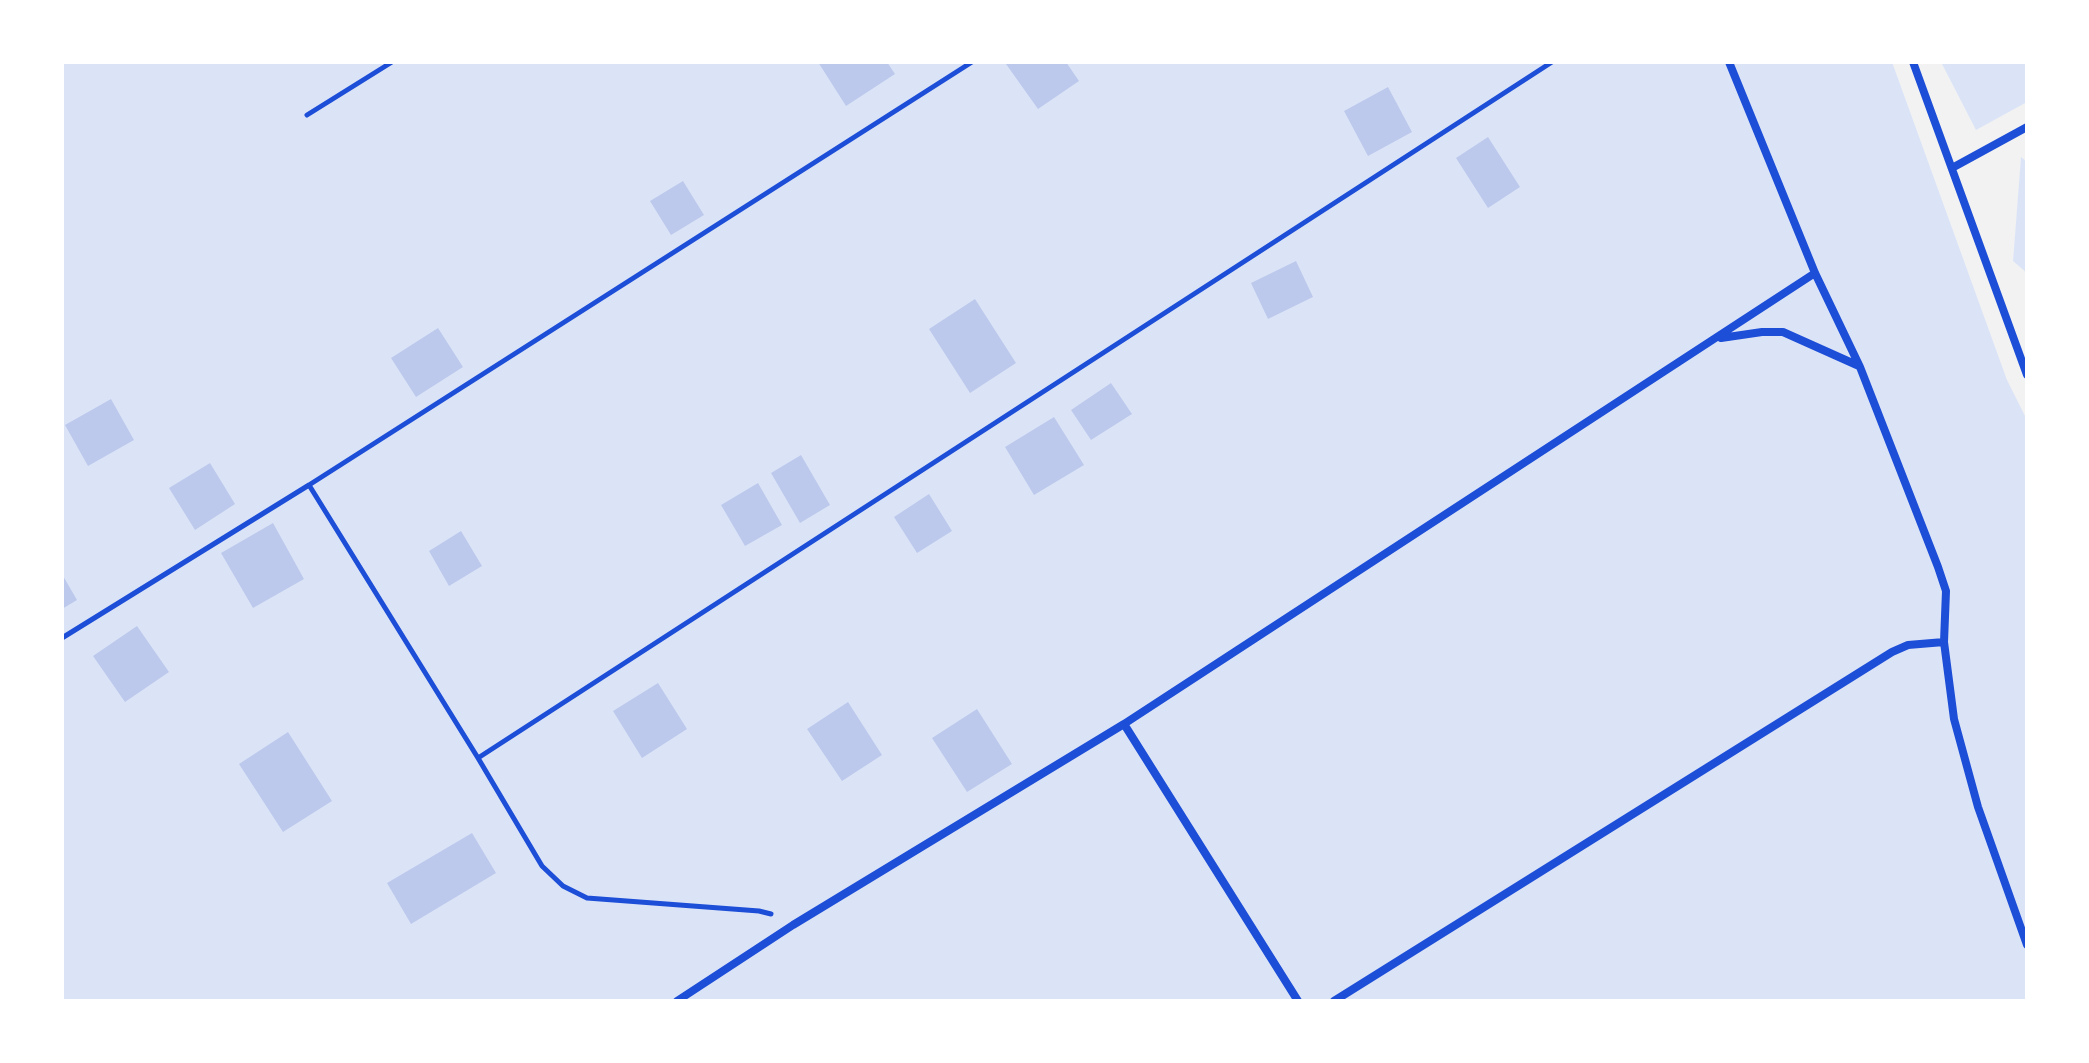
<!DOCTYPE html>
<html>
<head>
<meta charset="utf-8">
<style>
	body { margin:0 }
	#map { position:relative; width:2089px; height:1063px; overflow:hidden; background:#f2f2f2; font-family:"PT Sans Narrow",sans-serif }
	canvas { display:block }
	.frame { position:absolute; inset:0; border:64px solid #fff; pointer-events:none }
</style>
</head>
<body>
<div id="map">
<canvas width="2089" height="1063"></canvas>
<div class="frame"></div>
</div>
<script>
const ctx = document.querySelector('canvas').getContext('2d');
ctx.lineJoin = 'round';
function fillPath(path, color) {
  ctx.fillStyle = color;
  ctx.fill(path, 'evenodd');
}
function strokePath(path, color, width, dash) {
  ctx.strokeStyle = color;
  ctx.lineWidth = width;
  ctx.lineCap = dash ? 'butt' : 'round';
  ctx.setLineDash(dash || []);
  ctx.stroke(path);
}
fillPath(new Path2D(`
	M62,62H1892L2007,380L2027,420V1001H62Z
	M1941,62H2027V102L1976,130Z
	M2021,157L2027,162V273L2013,261Z`), '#dbe4f7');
fillPath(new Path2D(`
	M818,62H887L895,74L846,106Z
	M1009,62H1066L1079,81L1038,109L1006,64Z
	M1388,87L1412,132L1368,156L1344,111Z
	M1488,137L1520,187L1488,208L1456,158Z
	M683,181L704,215L671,235L650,201Z
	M1296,261L1313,297L1268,319L1251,283Z
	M975,299L1016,363L970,393L929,329Z
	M438,328L463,367L416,397L391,358Z
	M1111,383L1132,414L1091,440L1071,410Z
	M111,399L134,440L88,466L65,425Z
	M1054,417L1084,465L1034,495L1005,447Z
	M801,455L830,505L800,523L771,473Z
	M210,463L235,504L195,530L169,488Z
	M758,483L782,525L745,546L721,505Z
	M929,494L952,531L917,553L894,517Z
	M273,523L304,579L253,608L221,553Z
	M461,531L482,566L449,586L429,551Z
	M62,574L77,600L62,609Z
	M137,626L169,672L125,702L93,656Z
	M658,683L687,729L642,758L613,711Z
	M848,702L882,755L842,781L807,729Z
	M977,709L1012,764L967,792L932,738Z
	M288,732L332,801L283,832L239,764Z
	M472,833L496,873L411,924L387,883Z`), '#bdc9ec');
strokePath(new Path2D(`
	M307,115L392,62
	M309,485L972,62
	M62,638L309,485L478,758
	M771,914L759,911L587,898L563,886L542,866L478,758L1552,62`), '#1d4ed8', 5);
strokePath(new Path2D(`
	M1729,62L1815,273L1860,367L1938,567L1946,591L1944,642L1954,719L1978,807L2027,945
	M1913,62L2027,375
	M1952,168L2027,127
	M1721,338L1762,332H1783L1859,366
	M1124,724L1298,1001
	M677,1001L793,925L1124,724L1815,273
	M1334,1001L1892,652L1908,645L1944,642`), '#1d4ed8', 8);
</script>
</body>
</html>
